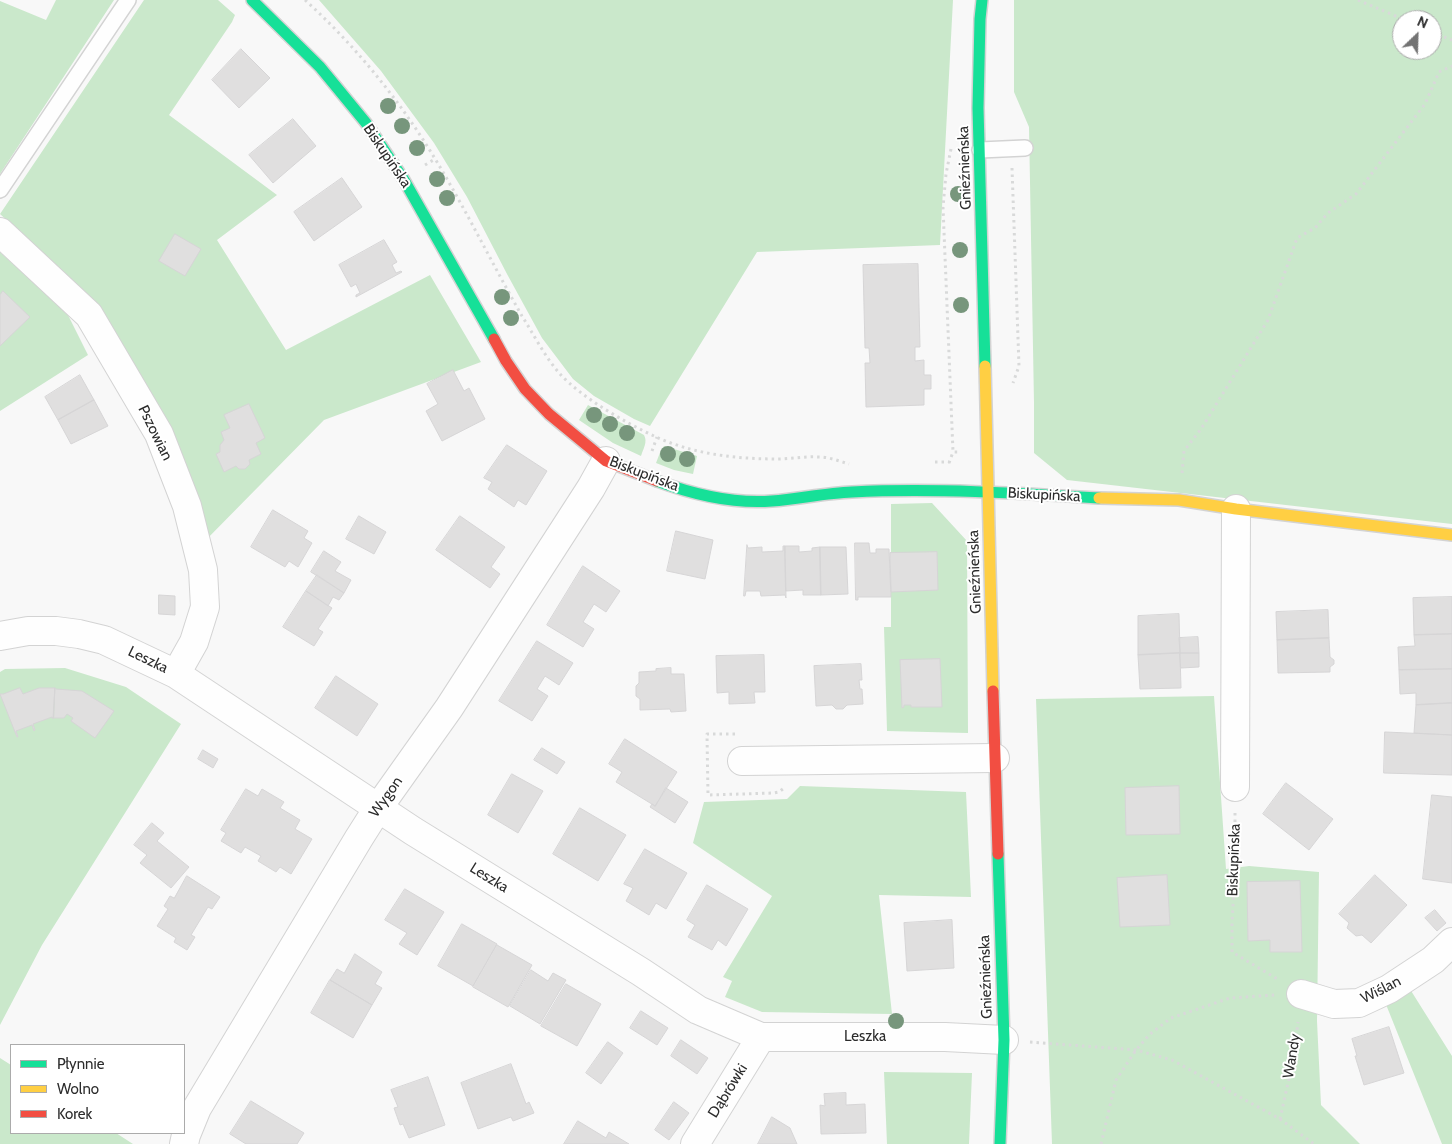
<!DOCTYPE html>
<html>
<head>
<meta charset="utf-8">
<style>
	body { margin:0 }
	#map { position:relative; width:1452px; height:1144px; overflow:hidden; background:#f8f8f8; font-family:Cabin,sans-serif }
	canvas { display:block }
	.legend { position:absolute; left:10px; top:1044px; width:175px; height:90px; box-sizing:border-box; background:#fff; border:1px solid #ababab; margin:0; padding:6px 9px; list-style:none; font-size:15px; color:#2c2c2c }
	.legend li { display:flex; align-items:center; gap:10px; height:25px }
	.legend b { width:25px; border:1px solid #ababab }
	.north { position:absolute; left:1392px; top:10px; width:50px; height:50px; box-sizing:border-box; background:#fff; border:1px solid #ababab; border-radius:50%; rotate:24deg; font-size:14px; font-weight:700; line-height:20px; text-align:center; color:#2c2c2c }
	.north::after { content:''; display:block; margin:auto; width:18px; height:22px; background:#737373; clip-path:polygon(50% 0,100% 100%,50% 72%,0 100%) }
</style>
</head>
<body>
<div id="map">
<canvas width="1452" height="1144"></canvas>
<ul class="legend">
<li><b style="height:6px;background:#16e098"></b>Płynnie</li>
<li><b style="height:6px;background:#ffcf43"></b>Wolno</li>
<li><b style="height:6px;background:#f24e42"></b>Korek</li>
</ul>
<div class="north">N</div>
</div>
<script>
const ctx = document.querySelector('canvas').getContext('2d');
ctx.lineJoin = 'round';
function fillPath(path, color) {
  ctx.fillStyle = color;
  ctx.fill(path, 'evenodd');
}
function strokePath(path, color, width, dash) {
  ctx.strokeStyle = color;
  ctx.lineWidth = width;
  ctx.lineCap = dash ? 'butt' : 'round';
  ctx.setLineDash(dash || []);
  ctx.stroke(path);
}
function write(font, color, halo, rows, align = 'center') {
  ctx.font = font + ' Cabin,sans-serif';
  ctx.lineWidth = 4;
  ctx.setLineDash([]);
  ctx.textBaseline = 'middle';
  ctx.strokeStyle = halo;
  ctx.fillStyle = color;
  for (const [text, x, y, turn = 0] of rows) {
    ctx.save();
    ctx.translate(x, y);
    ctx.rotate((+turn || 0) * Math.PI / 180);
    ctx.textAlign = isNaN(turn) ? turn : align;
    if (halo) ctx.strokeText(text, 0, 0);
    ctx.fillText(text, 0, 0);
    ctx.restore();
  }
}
fillPath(new Path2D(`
	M56,0H114L0,174V1L46,20Z
	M144,0H218L235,15L232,22L169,115L277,195L217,240L286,350L430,275L481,362L324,420L201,545L152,395L92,298L0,214Z
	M319,0H953L940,245L757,252L650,426L634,419L594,396L573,379L542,338L507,274L467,197L434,143L381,71Z
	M1014,0H1452V524L1067,480L1034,453V403L1029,127L1014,92ZM1402,20H1432V50H1402Z
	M0,252L67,313L88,355L0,411Z
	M588,405L644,435C648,442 643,449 641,456L613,443L579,420Z
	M664,446L697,456L693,474L674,470L656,463L661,450Z
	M932,503L967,541L968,733L887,731L884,627H891V504Z
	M65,668L126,687L181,724L42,945L0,1025V672L5,669Z
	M1214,696L1226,869L1249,866L1319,872L1317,1021L1321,1105L1360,1144H1052L1036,699Z
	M800,786L966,792L971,897L879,895L892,1014L762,1012L725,997L732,981L723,977L772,896L693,843L704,802L787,799Z
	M1408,986L1452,1056V1144H1442L1385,1002Z
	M0,1058L11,1065V1133H116L133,1144H0Z
	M884,1072L972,1073L969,1144H887Z`), '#cae8cb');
const building = new Path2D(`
	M241,49L270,78L239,108L212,80Z
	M293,119L316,146L273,183L249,155Z
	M342,178L362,207L314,241L294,212Z
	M175,234L201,249L185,276L159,261Z
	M384,240L397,262L392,265L396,273L401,271L402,272L356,297V295L360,293L356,284L351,287L339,265Z
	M918,264L920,347H915V361L924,360V375H931V389H924V405L866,407L865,363H870L869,348H865L863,265Z
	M3,291L30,317L0,346V295Z
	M453,370L464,391L469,388L485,419L442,441L426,411L438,404L427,384Z
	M80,375L94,400L58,420L45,397Z
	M94,400L108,426L71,444L58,420Z
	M249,404L265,438L256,443L261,454L249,460L250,464L245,469H239L236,466L224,472L216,454L220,452V445L224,440L221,432L230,428L224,415Z
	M507,445L547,471L526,505L518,500L514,507L488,489L492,482L484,478Z
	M273,510L308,531L304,538L312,543L298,567L289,561L285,567L251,547Z
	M359,516L386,532L374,554L346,539Z
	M460,516L505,547L491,567L500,574L490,588L436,550Z
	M676,531L713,540L705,579L667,571Z
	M855,543H869L870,553H876V549H889L891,597H858V600H856Z
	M747,545L748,548L762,547V552L783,551V546H785L786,598L785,595L761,596L760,591H746L745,596H744Z
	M785,546H799V552L812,551V548L820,547L821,595H803V590L786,591Z
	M820,547H846L848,594L821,595Z
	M324,551L341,562L335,571L351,580L344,593L311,572Z
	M937,552L938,590L891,592L890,553Z
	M583,566L620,591L606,612L594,604L583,622L594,629L583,647L547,625Z
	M317,575L344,593L339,600L333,597L328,606L306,591Z
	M306,591L332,608L318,629L323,632L314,646L283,627Z
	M159,595L175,596V615L159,614Z
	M1452,597V634L1414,635L1413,598Z
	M1328,610L1329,638L1277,640L1276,612Z
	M1179,614L1180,653L1138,655V616Z
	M1452,634V669L1399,670L1398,647L1415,646L1414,635Z
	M1198,637L1199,653H1180L1179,638Z
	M1329,638L1330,657L1334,660V664L1330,667V672L1278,673L1277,640Z
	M537,641L573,663L559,685L545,676L537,689L548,696L532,721L499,701Z
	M1180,653L1181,688L1140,689L1138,655Z
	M1180,653H1199V667L1181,668Z
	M764,655L765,692H754L755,703L729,704V692L717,693L716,656Z
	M940,659L942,707H911V705H904V707L902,708L900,660Z
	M861,664L862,680H859L860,689H862L863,704L847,705L843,709H836L832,705L816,706L814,666Z
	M671,668V674H684L686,711L671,712L670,709L640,710V699L636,696V686L639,683V672L656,671V669Z
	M1452,669V703L1416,705V693L1400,694L1399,670Z
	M336,676L378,704L357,736L315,708Z
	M20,688L23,694L39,688H55L53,719L52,717L33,724L35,730L34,731L32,725L16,731L18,737H17L0,694H3Z
	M55,688L56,689L82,691L114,711L95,738L71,721L73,718L67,714L64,718H54Z
	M1452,703V735L1414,733L1416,705Z
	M1385,732L1452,735V775L1384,773Z
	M625,739L677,772L655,806L616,782L622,772L609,764Z
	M542,748L565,762L557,774L534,760Z
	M203,750L218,759L213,768L198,759Z
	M512,774L543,791L518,833L488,815Z
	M1286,783L1333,819L1309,850L1263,814Z
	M1179,786L1180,834L1126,835L1125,788Z
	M666,788L688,802L675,823L650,807L652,804L655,806Z
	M246,789L258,796L262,789L284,802L280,808L300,820L295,829L312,839L291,874L280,867L276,872L258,861L261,856L245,847L241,853L221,841L226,833L221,830Z
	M1432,795L1452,797V883L1423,879Z
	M580,808L626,835L598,881L553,854Z
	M152,823L164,833L157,841L189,867L171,888L140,863L147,855L134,845Z
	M645,849L687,873L666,909L656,903L649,915L626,901L633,888L624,884Z
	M1167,875L1170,925L1120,927L1117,878Z
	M1375,875L1407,905L1371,943L1362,935L1356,936L1347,928L1349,923L1339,914Z
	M187,876L220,897L212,909L208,907L191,935L195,937L187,950L174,942L176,938L157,926L168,909L164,906L170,896L174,898Z
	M1300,881L1302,952H1270V940L1248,941L1247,882Z
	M707,885L748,909L726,946L718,940L712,950L688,937L695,925L687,920Z
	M405,889L444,912L417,955L399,944L407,933L385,920Z
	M1435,910L1446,923L1437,931L1425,918Z
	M952,920L954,968L907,971L904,923Z
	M462,924L497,944L473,986L438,966Z
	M497,945L532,965L508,1007L473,987Z
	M355,954L382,972L375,984L382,988L372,1005L330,980L337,969L344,973Z
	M531,970L548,981L553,973L566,980L540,1024L510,1006Z
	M330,980L372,1005L353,1038L311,1013Z
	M566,984L601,1004L577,1046L541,1026Z
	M641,1011L668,1028L657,1045L630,1028Z
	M1389,1027L1404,1073L1364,1085L1355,1056H1357L1352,1039Z
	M681,1040L708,1058L697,1074L671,1056Z
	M608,1042L623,1053L601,1084L586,1073Z
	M511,1064L526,1104L529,1102L534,1113L513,1121L511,1117L478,1129L461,1083Z
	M428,1077L445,1125L409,1138L403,1124L400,1125L394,1108L398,1107L391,1090Z
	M846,1093V1105L865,1104L866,1133L821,1134L820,1105L825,1106L824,1094Z
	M251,1101L304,1133L297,1144H246L230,1134Z
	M674,1102L689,1113L669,1140L655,1130Z
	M772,1117L790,1128L797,1144H758Z
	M578,1121L606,1138L609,1132L629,1144H564Z`);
fillPath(building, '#e0dfdf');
strokePath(building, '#d6d5d6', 1);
const lane = new Path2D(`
	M980,150L1025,148
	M0,190L128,0`);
const street = new Path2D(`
	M0,232L89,315L159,434L187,506L203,570L205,607L194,642L176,674
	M0,636L28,631H56L79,634L104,640L176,674L413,831L641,972L698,1010L761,1037H945L1004,1040
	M742,761L995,758
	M1235,787L1236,509
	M1301,994L1334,1004L1359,1003L1389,989L1433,960L1452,942
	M184,1144L186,1135L197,1108L359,838L378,808L449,708L591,488L606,461
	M695,1144L761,1037`);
const fast = new Path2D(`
	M252,0L320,67L366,123L404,180L494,339
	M982,0L980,19L978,108L985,366
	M657,481C692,494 734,504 772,501C799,499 825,493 852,492C933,488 1018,493 1099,498
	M998,854L1004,1040L1000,1144`);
const slow = new Path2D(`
	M985,366L993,691
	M1099,498L1179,500L1236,509L1452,535`);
const jam = new Path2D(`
	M494,339L506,361L525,389L549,414L606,461L657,481
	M993,691L998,854`);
strokePath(lane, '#d3d3d3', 18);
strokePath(street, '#d3d3d3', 30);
strokePath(fast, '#d3d3d3', 14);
strokePath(slow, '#d3d3d3', 14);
strokePath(jam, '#d3d3d3', 14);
strokePath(new Path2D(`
	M305,0C358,48 404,106 440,167C469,216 494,267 522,316C534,335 545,357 560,374C582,398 626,423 656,437C694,454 735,459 777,459C791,459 805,456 819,457C829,457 839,461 849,464
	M1358,0L1405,20
	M1432,32L1452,40
	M951,149L946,174L943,207L953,452H961
	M425,165L435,159
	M1012,168L1019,366L1013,383
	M652,451L657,437
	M935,462H949
	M949,463L953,452
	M1182,473L1184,451L1201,429L1268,320L1297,238L1315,228L1328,213L1356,194L1425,104L1439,72L1452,66
	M735,734H707L708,795L774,793L779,792L784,788
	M1235,813V870L1232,923V952L1279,980
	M1030,1042L1136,1050L1172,1060L1280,1119L1314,1144
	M1280,1119L1294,1056L1298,1022
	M1101,1144L1116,1080L1136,1050L1150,1034L1171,1018L1230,998L1275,995`), '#d8d9d9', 3, [2.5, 4]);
strokePath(lane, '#fefefe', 15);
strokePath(street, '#fefefe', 28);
strokePath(fast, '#16e098', 11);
strokePath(slow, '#ffcf43', 11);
strokePath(jam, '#f24e42', 11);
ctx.fillStyle = '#77967c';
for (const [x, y] of [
	[388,106],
	[402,126],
	[417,148],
	[437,179],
	[958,194],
	[447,198],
	[960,250],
	[502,297],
	[961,305],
	[511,318],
	[594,415],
	[610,424],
	[627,433],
	[668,454],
	[687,459],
	[896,1021]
]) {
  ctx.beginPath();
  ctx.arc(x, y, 8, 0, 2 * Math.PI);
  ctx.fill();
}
write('15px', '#2c2c2c', '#fff', [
	["Biskupińska",387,156,56],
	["Gnieźnieńska",965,168,-92],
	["Pszowian",155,433,64],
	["Biskupińska",644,474,21],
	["Biskupińska",1044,495,3],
	["Gnieźnieńska",975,572,-92],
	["Leszka",148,660,26],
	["Wygon",386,797,-55],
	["Biskupińska",1234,860,-88],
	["Leszka",489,878,32],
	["Gnieźnieńska",986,977,-92],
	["Wiślan",1381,990,-27],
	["Leszka",865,1037],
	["Wandy",1292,1056,-81],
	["Dąbrówki",728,1091,-58]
]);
</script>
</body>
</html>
